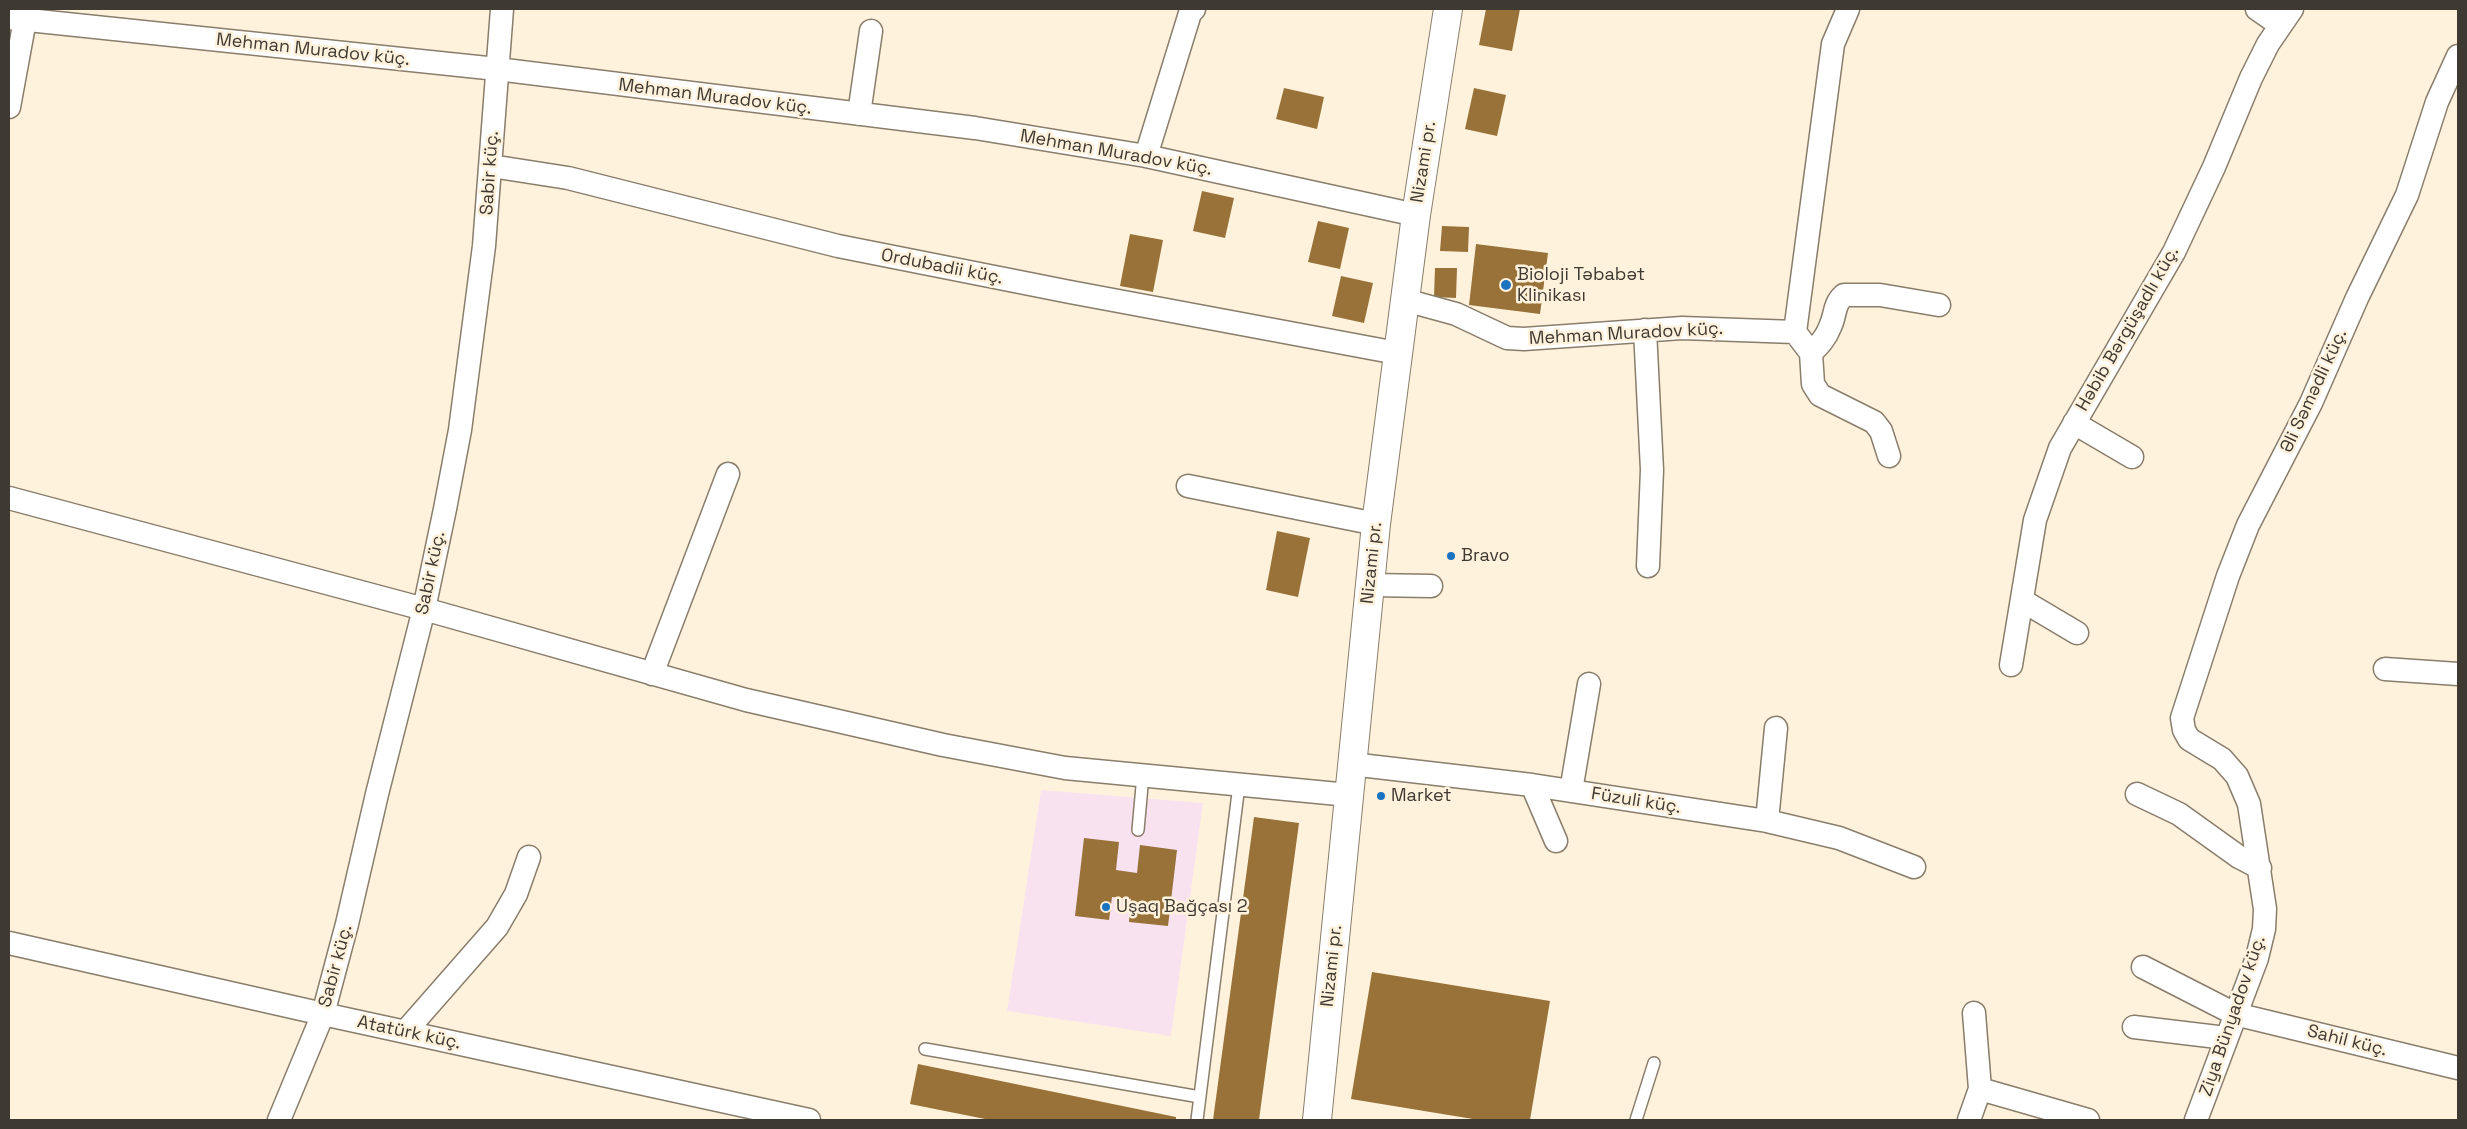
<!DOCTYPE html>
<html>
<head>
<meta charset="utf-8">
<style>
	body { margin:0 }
	#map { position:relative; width:2467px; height:1129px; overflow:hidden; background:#fff2dd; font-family:"Space Grotesk",sans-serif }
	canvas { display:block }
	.frame { position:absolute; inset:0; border:10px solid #3e3931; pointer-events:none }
</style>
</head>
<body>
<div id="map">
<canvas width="2467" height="1129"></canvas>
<div class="frame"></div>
</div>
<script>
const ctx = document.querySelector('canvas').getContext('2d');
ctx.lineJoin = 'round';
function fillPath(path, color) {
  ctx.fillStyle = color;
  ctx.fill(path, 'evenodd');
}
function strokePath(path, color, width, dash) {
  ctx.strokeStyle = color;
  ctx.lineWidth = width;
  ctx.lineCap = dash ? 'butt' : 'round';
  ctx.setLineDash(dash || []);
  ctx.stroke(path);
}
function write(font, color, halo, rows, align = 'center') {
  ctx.font = font + ' "Space Grotesk",sans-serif';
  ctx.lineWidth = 5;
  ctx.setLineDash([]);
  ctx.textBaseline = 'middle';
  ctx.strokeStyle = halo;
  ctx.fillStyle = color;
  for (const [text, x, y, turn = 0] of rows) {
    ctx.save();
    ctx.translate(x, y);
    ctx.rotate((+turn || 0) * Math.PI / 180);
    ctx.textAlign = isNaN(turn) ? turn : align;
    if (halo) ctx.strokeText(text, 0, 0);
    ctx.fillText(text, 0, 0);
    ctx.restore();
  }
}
fillPath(new Path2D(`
	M1041,790L1203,803L1171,1036L1007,1011Z`), '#f9e2ef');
fillPath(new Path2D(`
	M1486,9H1520L1512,51L1479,45Z
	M1284,88L1324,97L1317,129L1276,119Z
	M1474,88L1506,95L1497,136L1465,129Z
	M1202,191L1234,198L1225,238L1193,231Z
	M1318,221L1349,228L1340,269L1308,262Z
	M1442,226L1469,227L1468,252L1440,251Z
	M1130,234L1163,240L1153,292L1120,286Z
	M1476,244L1548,253L1540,314L1469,305Z
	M1435,268H1457L1456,298L1434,297Z
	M1341,276L1373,283L1364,323L1332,316Z
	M1277,531L1310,538L1298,597L1266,590Z
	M1254,817L1299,823L1259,1120H1213Z
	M1084,838L1119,842L1116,870L1137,873L1140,845L1177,850L1168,926L1129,922L1131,899L1112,897L1109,920L1075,916Z
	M1372,972L1550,1001L1530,1120H1479L1351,1099Z
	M918,1064L1176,1117V1120H990L910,1104Z`), '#987238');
const service = new Path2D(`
	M1138,830L1143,775
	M925,1049L1200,1097
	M1197,1120L1239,785
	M1636,1120L1654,1063`);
const minor = new Path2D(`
	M2257,9L2280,25
	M9,18L497,69L975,128L1146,156L1416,215
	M9,107L27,9
	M859,114L871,31
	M1146,156L1191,10L1194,9
	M491,166L568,178L838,246L1070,292L1397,353
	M1405,300L1456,314L1507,338L1524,339L1682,328L1795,332L1833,44L1848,9
	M1645,330L1652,470L1648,566
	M1795,332L1811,353L1813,384L1820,395L1874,422L1881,431L1889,456
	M1811,353C1819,345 1826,338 1830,327C1836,315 1833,305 1844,295H1880L1939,305
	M2074,423L2132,457
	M1188,486L1376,524
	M9,498L424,609L746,700L943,745L1065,768L1349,795
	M1370,585L1431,586
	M2023,601L2077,633
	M2011,665L2035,520L2060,448L2174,252L2214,167L2251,78L2268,44L2292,9
	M2385,669L2458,674
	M652,674L728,474
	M1351,764L1532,785L1767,821L1839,838L1914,867
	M1532,785L1556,841
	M1571,791L1589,684
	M2137,794L2179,814L2239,857L2260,868
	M1767,821L1776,728
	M9,943L323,1014L809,1120
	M2143,967L2235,1014L2458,1068
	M2134,1027L2226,1038
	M405,1032L497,927L516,894L529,857
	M1980,1089L2088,1120
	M279,1120L323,1014L347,924L377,794L424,609L445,509L460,430L484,246L502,9
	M1969,1120L1980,1089L1974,1013
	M2196,1120L2257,958L2264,929L2265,909L2249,804L2237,776L2222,759L2189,739L2184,730L2182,718L2228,576L2248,525L2311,403L2357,298L2407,195L2437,102L2458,56`);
const tertiary = new Path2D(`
	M1317,1120L1376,524L1416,215L1448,9`);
strokePath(service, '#897d6b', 14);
strokePath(minor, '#897d6b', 25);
strokePath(tertiary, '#897d6b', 30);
strokePath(service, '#fff', 11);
strokePath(minor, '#fff', 22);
strokePath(tertiary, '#fff', 28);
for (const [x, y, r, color] of [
	[1506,285,6,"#1c74c1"],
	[1451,556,5,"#1c74c1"],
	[1381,796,5,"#1c74c1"],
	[1106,907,5,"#1c74c1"]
]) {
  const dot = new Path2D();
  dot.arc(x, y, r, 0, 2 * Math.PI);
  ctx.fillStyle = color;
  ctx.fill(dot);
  strokePath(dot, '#fff2dd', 2);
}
write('18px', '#3e3931', '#fff2dd', [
	["Mehman Muradov küç.",313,50,6],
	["Mehman Muradov küç.",715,97,7],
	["Mehman Muradov küç.",1116,153,10],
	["Nizami pr.",1424,162,-81],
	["Sabir küç.",490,173,-86],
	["Ordubadii küç.",942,267,11],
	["Həbib Bərgüşadlı küç.",2128,329,-60],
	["Mehman Muradov küç.",1626,334,-3],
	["Əli Səmədli küç.",2314,391,-65],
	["Nizami pr.",1372,563,-84],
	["Sabir küç.",431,573,-78],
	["Füzuli küç.",1636,801,9],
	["Sabir küç.",336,966,-75],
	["Nizami pr.",1332,966,-84],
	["Ziya Bünyadov küç.",2233,1016,-71],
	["Atatürk küç.",409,1033,12],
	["Sahil küç.",2347,1041,14]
]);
write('18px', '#3e3931', '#fff2dd', [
	["Bioloji Təbabət",1517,275],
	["Klinikası",1517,296],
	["Bravo",1461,556],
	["Market",1391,796],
	["Uşaq Bağçası 2",1116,907]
], 'left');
</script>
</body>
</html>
